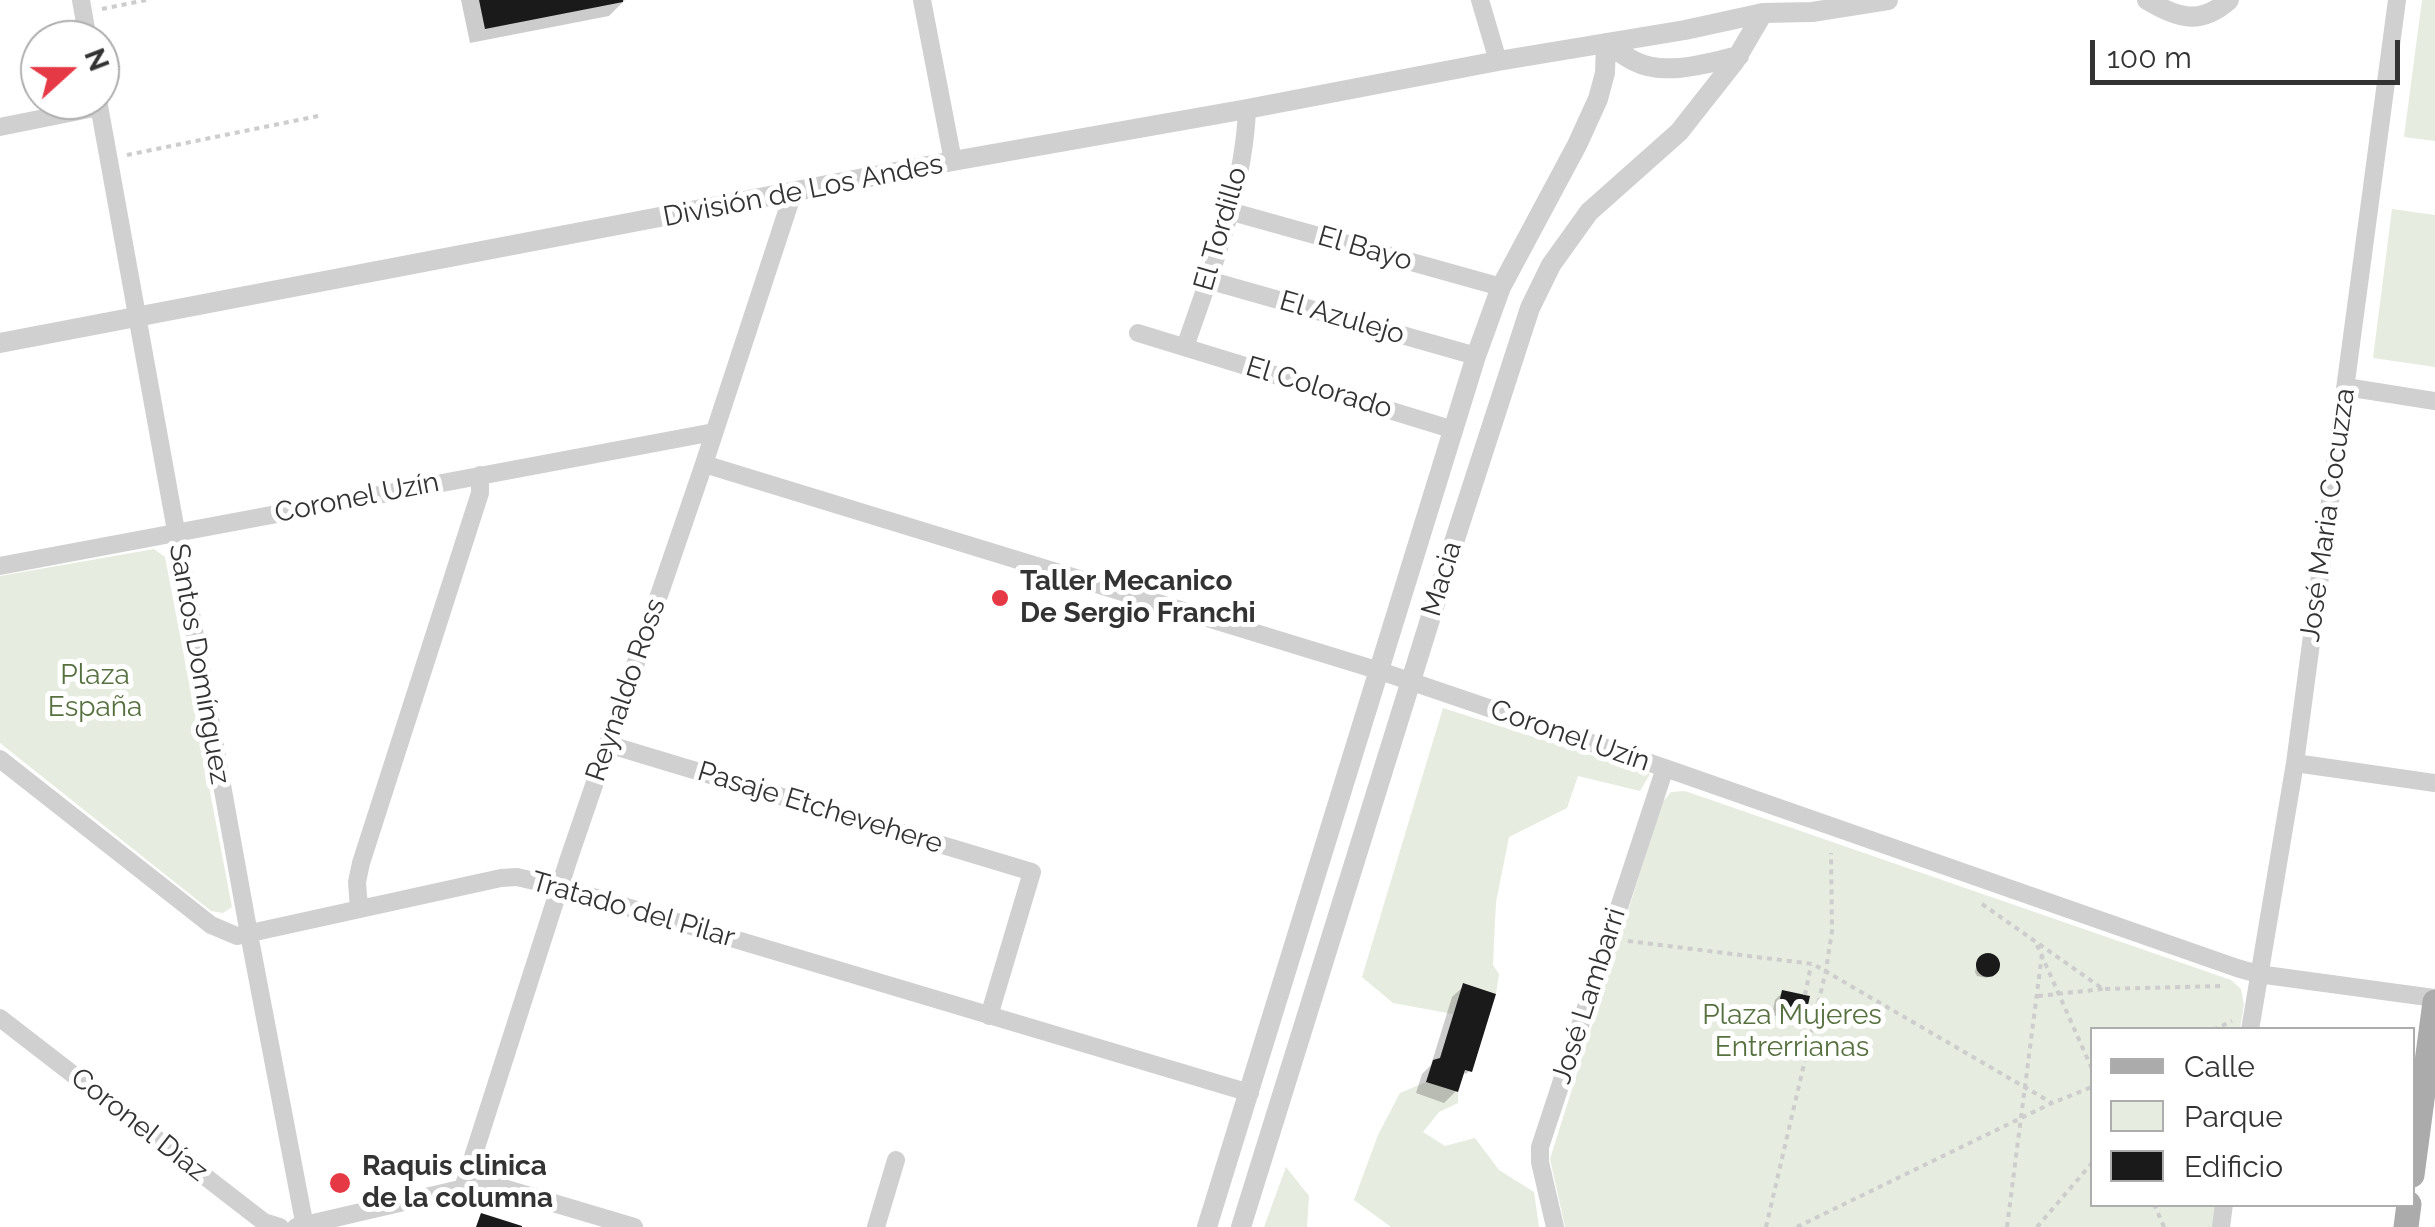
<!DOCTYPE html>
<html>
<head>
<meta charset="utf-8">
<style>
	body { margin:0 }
	#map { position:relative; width:2435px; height:1227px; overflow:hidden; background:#fff; font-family:Raleway,sans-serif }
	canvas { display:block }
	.legend { position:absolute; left:2090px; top:1027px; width:325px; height:180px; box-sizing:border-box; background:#fff; border:2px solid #adadad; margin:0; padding:12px 18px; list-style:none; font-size:30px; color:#333 }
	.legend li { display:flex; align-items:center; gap:20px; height:50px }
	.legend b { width:50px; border:2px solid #adadad }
	.north { position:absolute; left:20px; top:20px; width:100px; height:100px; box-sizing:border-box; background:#fff; border:2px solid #adadad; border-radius:50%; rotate:69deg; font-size:28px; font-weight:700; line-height:40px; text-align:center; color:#333 }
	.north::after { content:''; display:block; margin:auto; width:35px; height:45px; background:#e63946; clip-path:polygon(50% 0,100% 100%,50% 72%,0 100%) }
	.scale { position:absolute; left:2090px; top:40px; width:310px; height:45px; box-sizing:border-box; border:5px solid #333; border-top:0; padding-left:12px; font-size:30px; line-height:35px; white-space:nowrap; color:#333; -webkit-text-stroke:8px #fff; paint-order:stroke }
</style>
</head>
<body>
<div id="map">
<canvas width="2435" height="1227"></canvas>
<ul class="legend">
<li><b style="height:12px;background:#ababab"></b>Calle</li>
<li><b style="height:28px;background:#e6ecdf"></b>Parque</li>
<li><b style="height:28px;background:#1a1a1a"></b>Edificio</li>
</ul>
<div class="north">N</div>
<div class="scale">100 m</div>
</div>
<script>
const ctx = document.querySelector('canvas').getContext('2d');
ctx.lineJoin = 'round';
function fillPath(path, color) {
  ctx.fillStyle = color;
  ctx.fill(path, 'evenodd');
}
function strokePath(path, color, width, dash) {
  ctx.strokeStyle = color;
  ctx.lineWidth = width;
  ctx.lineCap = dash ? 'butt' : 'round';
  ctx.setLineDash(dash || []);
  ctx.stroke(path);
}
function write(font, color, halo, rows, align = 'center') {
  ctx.font = font + ' Raleway,sans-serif';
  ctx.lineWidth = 10;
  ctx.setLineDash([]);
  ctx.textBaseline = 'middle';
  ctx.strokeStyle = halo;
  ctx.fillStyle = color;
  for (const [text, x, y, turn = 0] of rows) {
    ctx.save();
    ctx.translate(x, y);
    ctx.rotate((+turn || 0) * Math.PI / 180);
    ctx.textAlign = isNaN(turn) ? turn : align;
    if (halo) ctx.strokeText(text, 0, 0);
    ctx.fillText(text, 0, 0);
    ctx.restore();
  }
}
fillPath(new Path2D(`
	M2422,0H2435V141L2404,137Z
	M2392,209L2435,215V367L2373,358Z
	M154,549L165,557L232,907L223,913L211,911L0,743V576Z
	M1443,708L1650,774L1640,791L1578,776L1567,808L1509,837L1496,902L1493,965L1499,974L1496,994L1463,983L1453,1014L1393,1003L1362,977Z
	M1685,791L2231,980L2241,989L2244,1005L2240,1029L2092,1030V1204L2216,1205L2213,1227H1565L1550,1159L1662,803L1671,792Z
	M1426,1082L1458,1092V1103L1439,1112L1423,1132L1445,1146L1475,1138L1499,1170L1534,1192L1539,1227H1391L1354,1200L1378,1135L1400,1093Z
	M1286,1167L1309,1196L1307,1227H1264Z`), '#e6ecdf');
fillPath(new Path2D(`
	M461,0H625L609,16L470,43Z
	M1984,957L1993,958L1997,967L1987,978L1977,976L1975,972L1977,963Z
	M1464,986L1469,1071L1466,1074L1462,1072L1456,1091L1444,1103L1416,1093L1422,1074L1431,1065L1452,997Z
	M1782,993L1803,1013L1796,1020L1772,1015L1775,1000Z`), '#0003');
fillPath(new Path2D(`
	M479,0H623V2L485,29Z
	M1976 965a12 12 0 1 1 24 0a12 12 0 1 1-24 0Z
	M1463,983L1496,994L1472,1072L1465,1070L1458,1092L1426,1082L1433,1060L1440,1058Z
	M1782,990L1810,996L1806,1014L1778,1008Z
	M481,1213L522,1226V1227H476Z`), '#1a1a1a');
strokePath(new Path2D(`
	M102,9L146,0
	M127,155L323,115
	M1982,904L2103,989L2223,986
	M1628,941L1813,964L2052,1103
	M2037,945L2092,1069
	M1805,995L1811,965
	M2038,996L2103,989
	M2213,1030L2232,1021
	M2154,1204L2164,1227
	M1766,1227L1826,970L1832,931L1831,853
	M1797,1227L2052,1103L2092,1087
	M2007,1227L2042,954
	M2037,1227L2092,1163`), '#cdcdcd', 4, [5, 5]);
strokePath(new Path2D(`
	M81,0L88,40
	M922,0L953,161
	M1480,0L1498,61
	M98,100L249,934L305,1227
	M0,127L99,107
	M1229,211L1501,287
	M1208,280L1476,356
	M1138,333L1454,430
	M1185,347C1211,271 1244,191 1247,109
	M2346,387L2435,401
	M704,464L1380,671L1665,768L2237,968L2258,974L2435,998
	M0,566L714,432
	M607,744L1032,872L989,1016
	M0,759L211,925L237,936L501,878L517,877L560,887L1250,1093
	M2295,763L2435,783
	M359,909L357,882L361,863L480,493V475
	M0,1018L264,1222L280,1227
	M2250,1030L2295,763L2397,0
	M463,1188L568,861L704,464L793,193
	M296,1227L486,1183L634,1227
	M876,1227L896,1160
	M1555,1227L1540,1162V1147L1665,768
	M2221,1227L2224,1204`), '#d0d0d0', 18);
strokePath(new Path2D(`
	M2147,0C2177,18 2200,26 2229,0
	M1606,43C1615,49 1624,56 1634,61C1665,77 1707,63 1739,56
	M0,343L953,161L1247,109L1498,61L1685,30L1763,13L1812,12L1888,0
	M1207,1227L1476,356L1501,287L1577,145L1598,99L1605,73L1606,43
	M1241,1227L1456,536L1530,308L1551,265L1589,212L1679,132L1735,61L1763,13`), '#d0d0d0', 20);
strokePath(new Path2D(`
	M2412,1175L2435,1002
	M2406,1227L2409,1204`), '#ababab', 25);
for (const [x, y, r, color] of [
	[1000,598,10,"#e63946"],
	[340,1183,12,"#e63946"]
]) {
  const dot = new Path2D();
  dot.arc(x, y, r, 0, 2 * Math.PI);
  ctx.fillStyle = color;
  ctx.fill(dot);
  strokePath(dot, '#fff', 4);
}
write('28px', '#333', '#fff', [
	["División de Los Andes",803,191,-11],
	["El Tordillo",1221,229,-74],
	["El Bayo",1365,249,16],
	["El Azulejo",1342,318,16],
	["El Colorado",1319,388,17],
	["Coronel Uzín",357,498,-11],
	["José Maria Cocuzza",2328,515,-82],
	["Macia",1442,579,-73],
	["Santos Domínguez",199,664,80],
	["Reynaldo Ross",626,690,-71],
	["Coronel Uzín",1570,736,19],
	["Pasaje Etchevehere",820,808,17],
	["Tratado del Pilar",633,910,16],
	["José Lambarri",1589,996,-72],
	["Coronel Díaz",139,1125,38]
]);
write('bold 28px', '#333', '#fff', [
	["Taller Mecanico",1020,582],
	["De Sergio Franchi",1020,614],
	["Raquis clinica",362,1167],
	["de la columna",362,1199]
], 'left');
write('28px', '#56703f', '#fff', [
	["Plaza",95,676],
	["España",95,708],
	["Plaza Mujeres",1792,1016],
	["Entrerrianas",1792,1048]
]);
</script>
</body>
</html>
